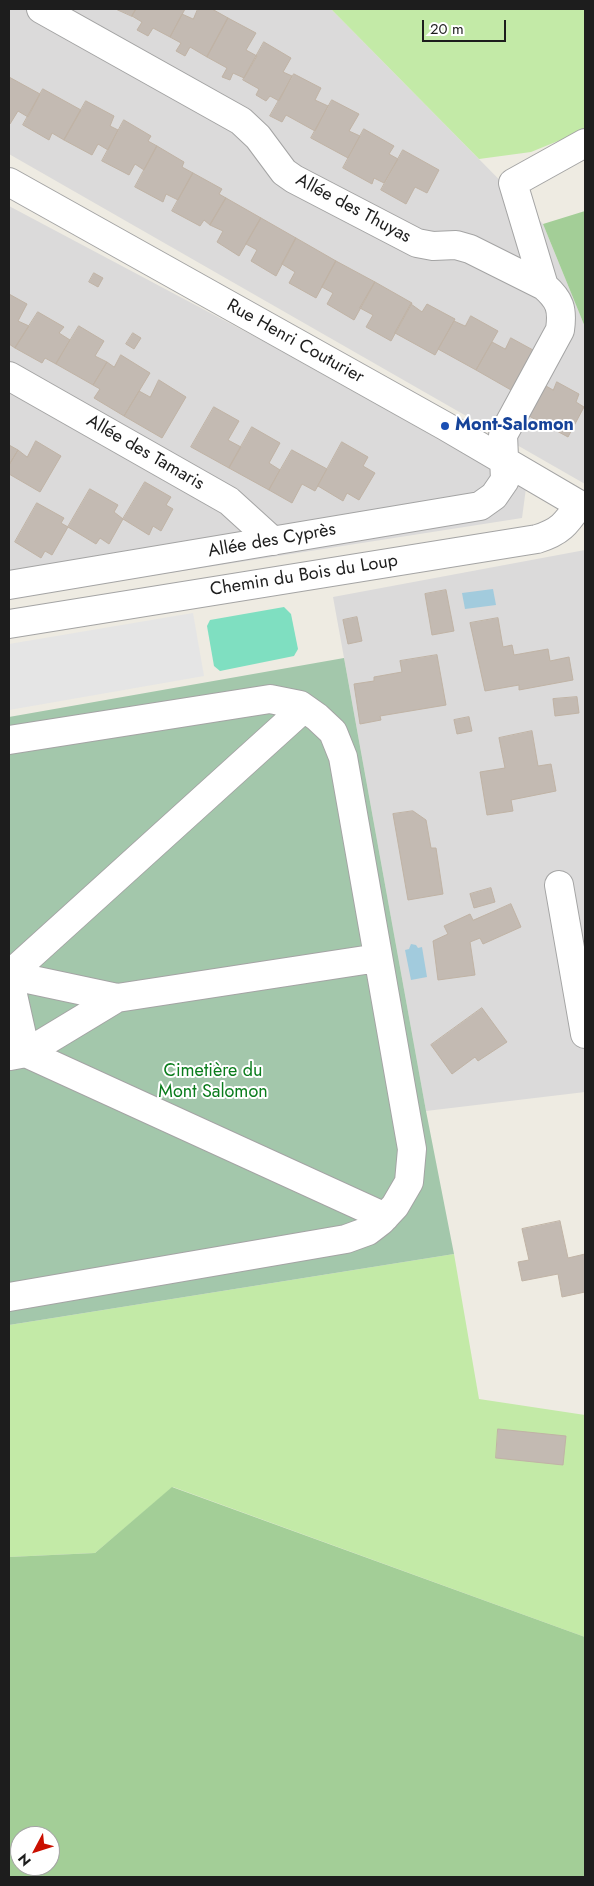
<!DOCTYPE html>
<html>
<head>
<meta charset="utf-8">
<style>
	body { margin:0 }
	#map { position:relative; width:594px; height:1886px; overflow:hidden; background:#eeebe2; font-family:Jost,sans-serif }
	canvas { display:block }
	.frame { position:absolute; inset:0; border:10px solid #1d1d1d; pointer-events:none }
	.north { position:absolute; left:10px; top:1826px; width:50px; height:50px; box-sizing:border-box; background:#fff; border:1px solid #a5a5a5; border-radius:50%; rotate:230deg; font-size:14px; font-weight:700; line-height:20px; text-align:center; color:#1d1d1d }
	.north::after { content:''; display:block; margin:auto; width:18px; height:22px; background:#ca0f00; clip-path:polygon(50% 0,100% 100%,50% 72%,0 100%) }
	.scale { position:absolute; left:422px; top:20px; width:84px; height:22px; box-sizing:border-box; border:2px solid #1d1d1d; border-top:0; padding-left:6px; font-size:15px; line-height:18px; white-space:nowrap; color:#1d1d1d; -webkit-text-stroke:4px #fff; paint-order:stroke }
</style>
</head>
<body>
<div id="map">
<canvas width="594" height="1886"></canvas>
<div class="frame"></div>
<div class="north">N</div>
<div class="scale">20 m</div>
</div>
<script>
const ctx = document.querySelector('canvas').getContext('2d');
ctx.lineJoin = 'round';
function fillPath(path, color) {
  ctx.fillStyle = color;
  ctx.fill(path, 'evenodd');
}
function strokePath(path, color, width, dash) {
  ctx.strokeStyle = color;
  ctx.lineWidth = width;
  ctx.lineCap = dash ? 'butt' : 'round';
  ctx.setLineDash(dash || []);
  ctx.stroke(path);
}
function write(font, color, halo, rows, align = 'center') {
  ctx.font = font + ' Jost,sans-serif';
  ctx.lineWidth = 4;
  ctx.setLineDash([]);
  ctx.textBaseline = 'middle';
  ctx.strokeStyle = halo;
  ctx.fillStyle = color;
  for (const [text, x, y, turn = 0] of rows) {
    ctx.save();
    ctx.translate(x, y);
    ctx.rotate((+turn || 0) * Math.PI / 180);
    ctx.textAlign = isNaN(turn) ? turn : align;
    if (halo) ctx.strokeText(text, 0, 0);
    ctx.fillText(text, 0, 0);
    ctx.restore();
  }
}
fillPath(new Path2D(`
	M9,9H331L543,224L585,327V484L9,154Z
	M9,206L265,342L526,488L522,518L9,598Z
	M585,550V1092L426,1111L333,597Z`), '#dbdada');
fillPath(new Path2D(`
	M331,9H585V130L531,152L479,159Z
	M454,1254L479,1399L585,1415V1637L173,1487L95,1553L9,1557V1325Z`), '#c3eaa7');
fillPath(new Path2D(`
	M585,211V327L543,224Z
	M172,1487L585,1637V1877H9V1557L95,1553ZM20,1836H50V1866H20Z`), '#a3ce97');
fillPath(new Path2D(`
	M344,658L426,1111L454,1254L9,1325V717Z`), '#a3c7ab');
fillPath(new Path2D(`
	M284,607L291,614L298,649L294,656L220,671L214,666L207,626L210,620Z`), '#7fdfc1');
fillPath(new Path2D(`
	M193,613L204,676L9,710V644Z`), '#e5e5e5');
fillPath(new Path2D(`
	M493,589L496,605L465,609L462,593Z
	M411,944L416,945L418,948L422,947L427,977L411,980L405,950L409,949Z`), '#a2cbdd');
const building = new Path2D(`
	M116,9H136L132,16Z
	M136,9H185L170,37L153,28L148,36L137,30L142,22L132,16Z
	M198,9H212L228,18L207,57L190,47L185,56L176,51L181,43L170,37L182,14L193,19Z
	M228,18L256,33L246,50L257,56L244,78L233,73L230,80L222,77L227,68L207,57Z
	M264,42L291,58L283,72L292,76L279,101L270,96L266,101L256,95L259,89L243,80Z
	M294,74L321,88L315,100L328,106L315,131L286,115L282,122L270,116Z
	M9,77L40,94L28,117L18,111L10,124L9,123Z
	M43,89L81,110L64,140L52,133L49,140L23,125Z
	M332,100L359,114L349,131L360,136L348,158L311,138Z
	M86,101L114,116L110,126L118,130L108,150L98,144L92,155L64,140Z
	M124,120L151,136L148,141L157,146L144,170L135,164L129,175L102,161Z
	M364,129L394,146L389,154L398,159L384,183L374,178L372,184L343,168Z
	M157,146L184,162L182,167L193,173L178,200L166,194L163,202L135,187Z
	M403,150L439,170L427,193L415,187L406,204L381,190Z
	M193,173L222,189L219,194L226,198L210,225L204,220L200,226L172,211Z
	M226,198L261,218L239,256L217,242L223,231L210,225Z
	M261,218L296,238L276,276L251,261L257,250L246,244Z
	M296,238L336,261L316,298L289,283L295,272L282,264Z
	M336,261L375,282L354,320L327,304L333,293L322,287Z
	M94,273L103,278L98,287L89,282Z
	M375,282L412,303L391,341L366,327L373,315L360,308Z
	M9,294L27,304L18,321L29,326L15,348L9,344Z
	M411,304L422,312L427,304L455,319L435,355L395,333Z
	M38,312L64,327L59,333L70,340L56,364L45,358L42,363L15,348Z
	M471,316L498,331L476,370L438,349L454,321L465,326Z
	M79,326L104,341L95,356L107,362L93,385L56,364Z
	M133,333L141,338L134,349L126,344Z
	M511,338L533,350L511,390L476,370L492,342L505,349Z
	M121,355L150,373L124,416L94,398L100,389L93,385L107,362L114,367Z
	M159,380L186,397L162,438L124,416L139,391L150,397Z
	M557,382L579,394L576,402L584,407L568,437L529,416L546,386L553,390Z
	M214,407L239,421L228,440L241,447L229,468L191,447Z
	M252,427L280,443L269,463L280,470L269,490L229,468Z
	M36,441L61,456L40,492L9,474V465L18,450L27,457Z
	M342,442L368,457L363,466L375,473L359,500L347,493L343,501L318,486Z
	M9,445L18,450L9,465Z
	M292,450L327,469L315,491L302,484L292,503L269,490Z
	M145,482L171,497L166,505L173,509L161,531L153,526L149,535L123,519Z
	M90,489L118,505L114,512L123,519L109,544L100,538L96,544L68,527Z
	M37,503L64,518L61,523L68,527L52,555L45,551L41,558L15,542Z
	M446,590L454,631L432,635L425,594Z
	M357,617L362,641L348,644L343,620Z
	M498,618L503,647L512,645L514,655L548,649L550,661L569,657L573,680L519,690V685L485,691L470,623Z
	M437,655L446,705L380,716L381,720L360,724L354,684L374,681V677L402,672L400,661Z
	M577,697L579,713L555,716L553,699Z
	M469,717L472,731L457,734L454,720Z
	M532,731L538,766L551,764L556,791L511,800L513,811L487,815L480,772L505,768L499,738Z
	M413,811L426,820L431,848H436L443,894L408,900L393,814Z
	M491,888L495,902L474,908L470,894Z
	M511,904L521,927L483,944L480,938L470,942L475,975L438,980L433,941L448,934L444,926L470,914L473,920Z
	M482,1008L507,1042L478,1061L475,1057L452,1074L431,1045Z
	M560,1221L568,1258L585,1254V1292L562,1297L558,1274L522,1281L518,1262L529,1260L522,1229Z
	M498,1429L566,1436L563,1465L496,1458Z`);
fillPath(building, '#c3bab2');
strokePath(building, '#c0b3a5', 1);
const minor = new Path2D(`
	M9,182L445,426L585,508
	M544,286L513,183L585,143
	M9,376L229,501L273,541
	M9,585L480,506L494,496L505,480L503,435L560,330C563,309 560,300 544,286L470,249L456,245L433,246L417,243L294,179L284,172L258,137L241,121L41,9
	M9,624L537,539C560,532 566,524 579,505
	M9,740L270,699L300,705L317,717L333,732L343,757L412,1149L409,1182L395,1206L381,1221L368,1231L346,1239L9,1297
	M559,885L585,1034
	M9,975L117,998L26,1053L385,1217
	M9,975L304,708
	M9,977L26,1053L10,1056
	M117,998L378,958`);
strokePath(minor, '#a4a4a4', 30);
strokePath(minor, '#fff', 28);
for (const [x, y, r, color] of [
	[445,426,5,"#1a4fb4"]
]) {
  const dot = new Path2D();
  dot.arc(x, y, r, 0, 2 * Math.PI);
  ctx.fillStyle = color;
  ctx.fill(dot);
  strokePath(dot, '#fff', 2);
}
write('18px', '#1d1d1d', '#fff', [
	["Allée des Thuyas",353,209,28],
	["Rue Henri Couturier",295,342,29],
	["Allée des Tamaris",145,453,30],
	["Allée des Cyprès",272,541,-10],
	["Chemin du Bois du Loup",304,576,-9]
]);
write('bold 18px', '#164399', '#fff', [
	["Mont-Salomon",455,426]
], 'left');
write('18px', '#0a7c1c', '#fff', [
	["Cimetière du",213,1072],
	["Mont Salomon",213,1093]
]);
</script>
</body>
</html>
